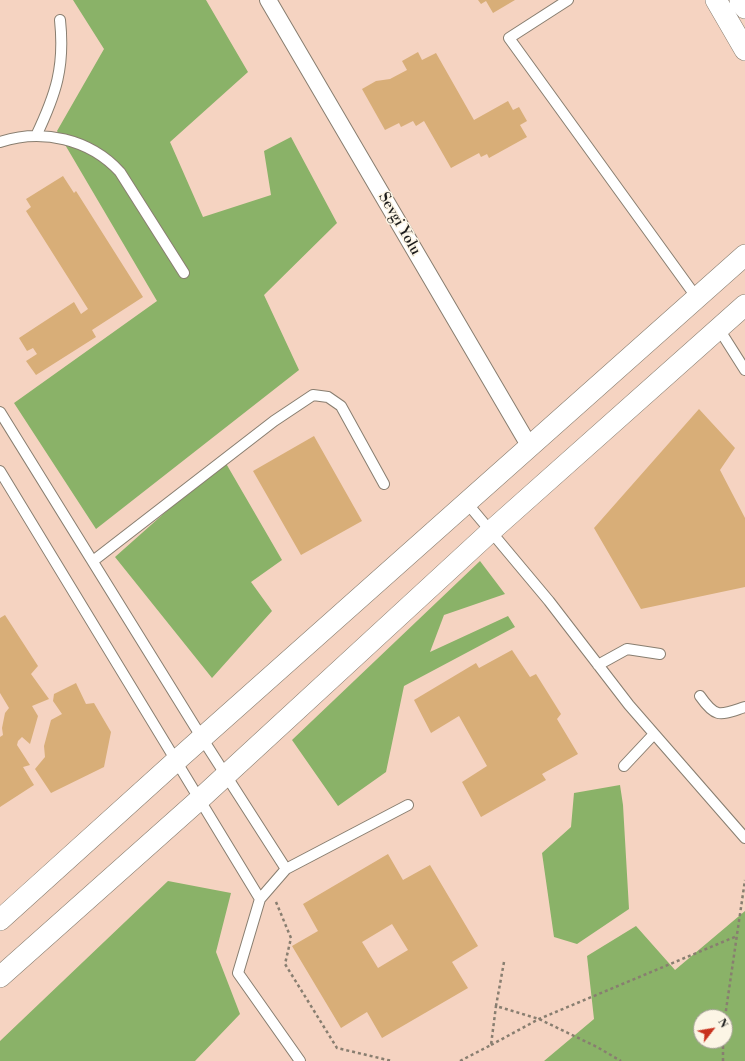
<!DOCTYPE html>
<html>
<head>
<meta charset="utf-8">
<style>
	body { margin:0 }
	#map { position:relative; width:745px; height:1061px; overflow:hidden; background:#f5e1c5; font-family:"Libre Bodoni",serif }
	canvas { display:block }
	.north { position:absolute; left:693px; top:1009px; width:40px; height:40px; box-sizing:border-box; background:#fcf5e5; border:1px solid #a29e95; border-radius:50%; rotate:59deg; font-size:11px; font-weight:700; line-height:16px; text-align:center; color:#1c1c1c }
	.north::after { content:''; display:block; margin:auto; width:14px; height:18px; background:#c8321e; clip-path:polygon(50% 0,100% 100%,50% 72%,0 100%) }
</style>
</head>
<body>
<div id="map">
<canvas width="745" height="1061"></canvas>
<div class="north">N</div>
</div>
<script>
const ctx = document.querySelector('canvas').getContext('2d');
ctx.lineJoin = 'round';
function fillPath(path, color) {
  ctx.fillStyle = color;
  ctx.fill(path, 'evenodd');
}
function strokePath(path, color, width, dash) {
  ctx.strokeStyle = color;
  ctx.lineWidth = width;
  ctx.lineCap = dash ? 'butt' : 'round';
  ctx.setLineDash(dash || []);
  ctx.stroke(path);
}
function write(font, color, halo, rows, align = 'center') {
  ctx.font = font + ' "Libre Bodoni",serif';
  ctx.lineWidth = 3;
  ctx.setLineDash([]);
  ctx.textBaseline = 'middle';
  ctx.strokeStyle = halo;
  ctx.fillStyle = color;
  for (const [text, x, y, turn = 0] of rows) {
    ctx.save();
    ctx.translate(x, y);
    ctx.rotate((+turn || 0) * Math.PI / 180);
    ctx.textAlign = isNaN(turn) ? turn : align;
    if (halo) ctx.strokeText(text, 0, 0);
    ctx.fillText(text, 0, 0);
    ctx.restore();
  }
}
fillPath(new Path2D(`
	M0,0H745V1061H0ZM701,1017H725V1041H701Z`), '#f5d3c1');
fillPath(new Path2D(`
	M73,0H206L248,72L170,142L203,217L271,195L264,151L291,137L337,223L264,295L299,370L96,529L14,403L157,301L57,131L104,49Z
	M224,460L282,560L251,582L272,611L212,678L115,557Z
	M480,561L505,594L444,615L430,652L508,616L515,627L404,686L386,772L338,806L292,740Z
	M620,785L623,805L629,909L577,944L554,937L542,853L571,827L574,793Z
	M168,881L231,893L216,952L240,1014L195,1061H0V1041Z
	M745,911V1061H544L594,1019L587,956L636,926L675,970ZM701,1017H725V1041H701Z`), '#8ab268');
fillPath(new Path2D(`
	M478,0H515L493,13L486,1L481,4Z
	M418,52L422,60L436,53L474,120L508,101L513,110L519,107L527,121L520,125L527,137L489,158L487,154L481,157L479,153L451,168L424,121L416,126L413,121L401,127L399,123L385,130L362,89L376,81L390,79L407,70L402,61Z
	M63,176L74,193L76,191L143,297L92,330L96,337L36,375L26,361L37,354L33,348L27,351L19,338L74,302L81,314L88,309L26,211L31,207L26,199Z
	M699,409L735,448L720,470L745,518V587L641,609L594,528Z
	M314,436L362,521L301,555L253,471Z
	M5,615L38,666L31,674L49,699L32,706L38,716L30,744L22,737L18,741L17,745L30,765L23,767L34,785L0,807V737L3,735L2,728L5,713L9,708L0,693V618Z
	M512,650L530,677L536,674L561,714L557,719L578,754L542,774L546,780L481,817L462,782L487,766L459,716L431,733L414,700L476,663L479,668Z
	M76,683L86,704L94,703L111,732L104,767L51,793L35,769L45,757L44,746L51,720L62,714L53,701L54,694Z
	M388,854L403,880L430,865L478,946L452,962L468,988L382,1038L367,1012L341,1028L292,946L318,931L303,904ZM392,924L408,950L378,968L362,942Z`), '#d8ae78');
const service = new Path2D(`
	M568,0L509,38L697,298
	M36,136C56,94 65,67 60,20
	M0,142C42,128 90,139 120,172L184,273
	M719,329L745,370
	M0,412L202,738L286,869
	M0,471L260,899
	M467,503L549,601L629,705L745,838
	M93,561L274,421L313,395L328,397L341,406L384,484
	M598,665L627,649L660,654
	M700,696C716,719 720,715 745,707
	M624,766L654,734
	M300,1061L238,973L260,899L286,869L408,805`);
const pedestrian = new Path2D(`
	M268,0L530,447`);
const minor = new Path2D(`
	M716,0L745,50
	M740,0L745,8
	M0,920L176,761L745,255
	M0,977L200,799L490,532L745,305`);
strokePath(service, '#887e70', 12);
strokePath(pedestrian, '#887e70', 18);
strokePath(minor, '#887e70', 22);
strokePath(new Path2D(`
	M276,902L291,938L285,964L337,1048L392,1061
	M504,962L496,1006L539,1019L597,1047L621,1061
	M725,1017L745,880
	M491,1045L539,1019L737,936
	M460,1061L491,1045L496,1006
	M723,1061V1041`), '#887e70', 2.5, [3, 3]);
strokePath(service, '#fff', 10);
strokePath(pedestrian, '#fff', 16);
strokePath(minor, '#fff', 21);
write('15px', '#1c1c1c', '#fcf5e5', [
	["Sevgi Yolu",399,224,60]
]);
</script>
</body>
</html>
